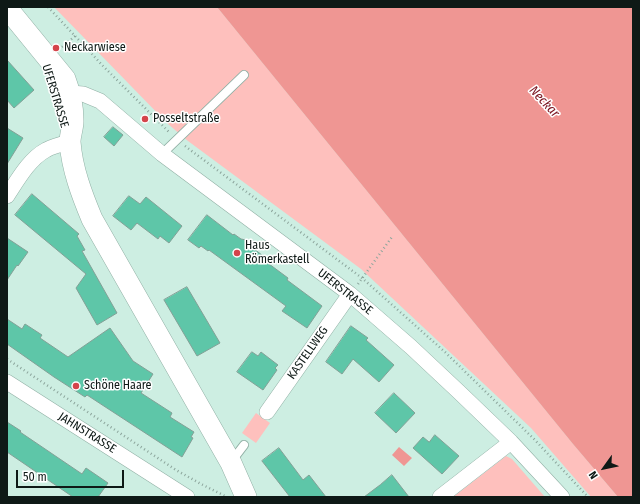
<!DOCTYPE html>
<html>
<head>
<meta charset="utf-8">
<style>
	body { margin:0 }
	#map { position:relative; width:640px; height:504px; overflow:hidden; background:#cdeee2; font-family:"Fira Sans Condensed",sans-serif }
	canvas { display:block }
	.frame { position:absolute; inset:0; border:8px solid #0e1916; pointer-events:none }
	.north { position:absolute; left:584px; top:448px; width:40px; height:40px; -webkit-text-stroke:3px #fff; paint-order:stroke; rotate:237deg; font-size:11px; font-weight:700; line-height:16px; text-align:center; color:#0e1916 }
	.north::after { content:''; display:block; margin:auto; width:14px; height:18px; background:#0e1916; clip-path:polygon(50% 0,100% 100%,50% 72%,0 100%) }
	.scale { position:absolute; left:16px; top:470px; width:108px; height:18px; box-sizing:border-box; border:2px solid #0e1916; border-top:0; padding-left:5px; font-size:12px; line-height:14px; white-space:nowrap; color:#0e1916; -webkit-text-stroke:3px #fff; paint-order:stroke }
</style>
</head>
<body>
<div id="map">
<canvas width="640" height="504"></canvas>
<div class="frame"></div>
<div class="north">N</div>
<div class="scale">50 m</div>
</div>
<script>
const ctx = document.querySelector('canvas').getContext('2d');
ctx.lineJoin = 'round';
function fillPath(path, color) {
  ctx.fillStyle = color;
  ctx.fill(path, 'evenodd');
}
function strokePath(path, color, width, dash) {
  ctx.strokeStyle = color;
  ctx.lineWidth = width;
  ctx.lineCap = dash ? 'butt' : 'round';
  ctx.setLineDash(dash || []);
  ctx.stroke(path);
}
function write(font, color, halo, rows, align = 'center') {
  ctx.font = font + ' "Fira Sans Condensed",sans-serif';
  ctx.lineWidth = 3;
  ctx.setLineDash([]);
  ctx.textBaseline = 'middle';
  ctx.strokeStyle = halo;
  ctx.fillStyle = color;
  for (const [text, x, y, turn = 0] of rows) {
    ctx.save();
    ctx.translate(x, y);
    ctx.rotate((+turn || 0) * Math.PI / 180);
    ctx.textAlign = isNaN(turn) ? turn : align;
    if (halo) ctx.strokeText(text, 0, 0);
    ctx.fillText(text, 0, 0);
    ctx.restore();
  }
}
fillPath(new Path2D(`
	M54,7H217L573,444L618,497H591L531,428L361,269L188,141L168,124Z
	M256,413L270,423L256,443L242,433Z
	M506,456L512,459L545,497H453Z`), '#fec0bd');
fillPath(new Path2D(`
	M217,7H633V497H618L573,444Z
	M399,447L412,458L404,466L392,455Z`), '#ef9693');
const building = new Path2D(`
	M7,60L34,90L14,108L7,100Z
	M113,127L123,135L114,146L104,137Z
	M7,128L23,138L7,164Z
	M32,194L79,234L77,236L85,250L82,251L117,313L97,325L76,288L86,274L15,215Z
	M129,196L140,204L146,197L182,226L169,243L160,236L158,239L137,223L131,230L113,216Z
	M207,215L233,235L234,234L241,239L246,240L249,245L267,259L265,261L288,278L287,280L322,306L307,328L282,311L286,306L209,250L208,251L201,246L199,248L188,240Z
	M7,238L28,252L18,266L17,265L7,280Z
	M187,287L220,343L197,356L164,300Z
	M7,319L22,329L25,324L42,335L40,338L68,357L110,328L133,361L153,374L141,393L172,413L170,417L194,432L191,437L193,438L182,457L87,395L85,397L54,377L7,344Z
	M351,326L368,338L366,340L394,365L379,382L353,359L342,374L326,362Z
	M252,352L258,356L261,352L278,365L275,368L277,370L263,390L237,372Z
	M394,393L415,413L396,433L375,413Z
	M7,422L21,431L20,432L82,474L86,468L108,483L98,497H73L7,452Z
	M435,435L459,456L442,474L413,448L423,437L429,442Z
	M279,448L303,480L309,475L326,497H290L262,461Z
	M392,475L409,497H364L380,485Z`);
fillPath(building, '#5ec6a8');
strokePath(building, '#82a096', 1);
const lane = new Path2D(`
	M162,154L244,75
	M231,462L244,445`);
const street = new Path2D(`
	M70,93L83,94L100,101L162,154L350,294L411,347L459,392L511,442L562,497
	M7,196C17,181 29,159 46,150C53,146 62,144 70,142
	M7,382L187,497
	M267,412L350,294
	M440,497L511,442`);
const secondary = new Path2D(`
	M7,8L65,79C70,92 73,106 73,121C73,128 70,135 70,142C72,169 82,195 92,219L231,463L246,497`);
strokePath(lane, '#91b0a5', 10);
strokePath(street, '#91b0a5', 16);
strokePath(secondary, '#91b0a5', 22);
strokePath(new Path2D(`
	M48,7L104,67L169,132
	M62,47L75,36
	M185,146L362,278L445,352L535,440L588,497
	M358,284L392,237
	M7,359L176,470L201,484L227,497`), '#8ca59c', 2.5, [1, 3]);
strokePath(lane, '#fff', 8);
strokePath(street, '#fff', 15);
strokePath(secondary, '#fff', 21);
for (const [x, y, r, color] of [
	[56,48,4,"#d4444b"],
	[145,119,4,"#d4444b"],
	[237,253,4,"#d4444b"],
	[76,386,4,"#d4444b"]
]) {
  const dot = new Path2D();
  dot.arc(x, y, r, 0, 2 * Math.PI);
  ctx.fillStyle = color;
  ctx.fill(dot);
  strokePath(dot, '#fff', 1.5);
}
write('12px', '#0e1916', '#fff', [
	["Neckarwiese",64,48],
	["Posseltstraße",153,119],
	["Haus",245,246],
	["Römerkastell",245,260],
	["Schöne Haare",84,386]
], 'left');
write('12px', '#0e1916', '#fff', [
	["UFERSTRASSE",55,96,73],
	["UFERSTRASSE",345,292,38],
	["KASTELLWEG",308,353,-55],
	["JAHNSTRASSE",87,433,32]
]);
write('italic 13px', '#7a111d', '#fff', [
	["Neckar",544,102,47]
]);
</script>
</body>
</html>
